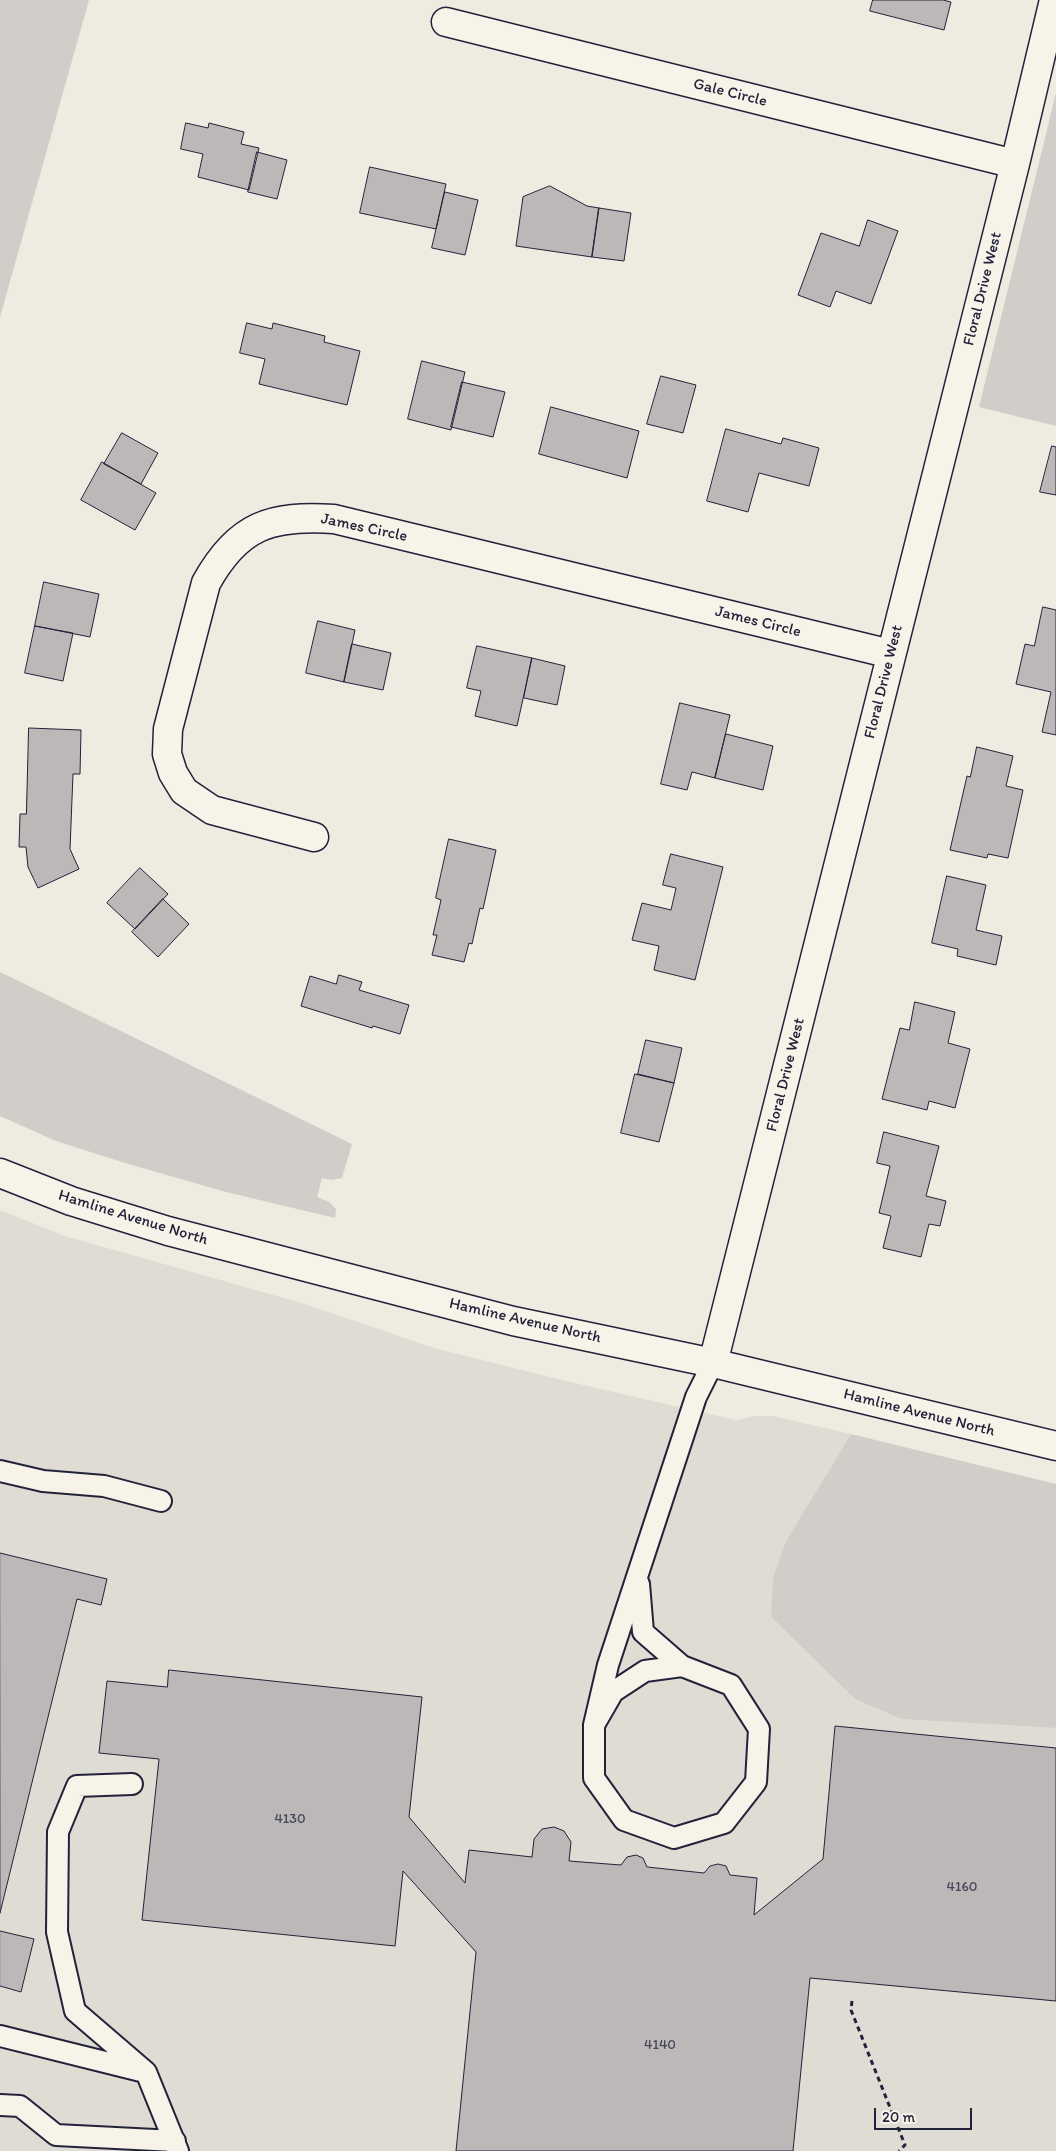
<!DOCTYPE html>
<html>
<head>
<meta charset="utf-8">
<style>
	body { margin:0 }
	#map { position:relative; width:1056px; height:2151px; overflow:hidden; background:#eeebe1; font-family:Itim,sans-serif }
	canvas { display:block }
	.scale { position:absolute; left:874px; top:2108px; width:98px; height:22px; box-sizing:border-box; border:2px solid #22223b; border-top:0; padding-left:6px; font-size:15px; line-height:18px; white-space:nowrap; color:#22223b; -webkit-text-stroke:4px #f7f3e8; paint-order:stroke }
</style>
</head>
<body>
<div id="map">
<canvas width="1056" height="2151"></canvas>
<div class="scale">20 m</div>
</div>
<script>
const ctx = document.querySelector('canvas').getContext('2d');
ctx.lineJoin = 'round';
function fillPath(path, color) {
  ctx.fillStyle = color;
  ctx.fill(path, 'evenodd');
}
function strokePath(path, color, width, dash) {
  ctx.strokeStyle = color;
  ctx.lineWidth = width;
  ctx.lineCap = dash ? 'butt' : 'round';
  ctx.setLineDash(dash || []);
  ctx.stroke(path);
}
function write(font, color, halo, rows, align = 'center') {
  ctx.font = font + ' Itim,sans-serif';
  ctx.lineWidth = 4;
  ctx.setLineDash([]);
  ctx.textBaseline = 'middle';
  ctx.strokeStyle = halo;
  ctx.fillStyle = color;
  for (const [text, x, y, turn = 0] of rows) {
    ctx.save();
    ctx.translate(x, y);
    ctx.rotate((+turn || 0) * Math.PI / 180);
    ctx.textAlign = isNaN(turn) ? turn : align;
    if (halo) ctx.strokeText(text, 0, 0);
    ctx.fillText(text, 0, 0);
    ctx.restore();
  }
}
fillPath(new Path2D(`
	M0,1210L65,1236L305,1304L434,1348L570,1382L736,1420L755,1416H773L851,1434L786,1541L771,1617L855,1699L901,1719L1056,1728V2151H0Z`), '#dfdcd4');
fillPath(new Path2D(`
	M0,0H89L0,317Z
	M1056,93V426L979,407Z
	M0,972L352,1144L342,1178L331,1180L322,1178L317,1197L329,1202L336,1209L335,1218L226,1192L125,1163L56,1141L0,1116Z
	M851,1434L1056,1484V1728L901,1719L855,1699L771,1617L773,1578L786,1541Z`), '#d1cdc9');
const building = new Path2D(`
	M873,0H943L951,2L944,30L870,11Z
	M186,123L208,128L209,123L244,132L241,144L259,148L249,190L198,177L203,154L181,149Z
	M257,152L287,160L277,199L248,192Z
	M370,167L446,184L436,229L360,213Z
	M550,186L587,206L599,208L592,257L516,246L523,197Z
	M445,192L478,200L465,255L432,248Z
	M599,208L631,213L624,261L592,257Z
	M868,220L898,231L871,304L836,291L830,307L798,295L821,233L859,246Z
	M247,323L272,329L273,323L325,336L324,342L360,351L347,405L259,384L265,359L240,353Z
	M422,361L465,372L451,430L408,419Z
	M661,376L696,385L683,433L647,424Z
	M462,382L505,392L493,437L451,427Z
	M551,407L639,431L627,478L539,454Z
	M726,429L781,444L783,438L819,448L809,486L759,473L748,512L707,501Z
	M122,433L158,453L141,484L104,464Z
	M1052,446L1056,447V495L1040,492Z
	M102,462L156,493L135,530L81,500Z
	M44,582L99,594L90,637L35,626Z
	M1043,607L1056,610V735L1042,732L1051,692L1016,684L1025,644L1034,646Z
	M318,621L355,630L344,682L306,673Z
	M35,626L73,633L63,681L25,673Z
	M352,644L391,653L383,690L344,682Z
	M477,646L532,658L517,726L475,716L481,691L467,688Z
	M532,658L565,666L557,705L524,698Z
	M680,703L730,715L715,778L692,772L687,790L661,784Z
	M29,728L81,730L80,774H73L70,849L79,869L38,888L28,867L26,847H19L20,814H26Z
	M726,734L773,746L763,790L715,778Z
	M977,747L1013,756L1006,786L1023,790L1008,858L988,854L987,858L950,850L967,776L970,777Z
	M449,839L496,850L483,909L480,908L472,944L469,943L464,962L432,955L437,935H433L441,900L436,898Z
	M671,854L723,867L695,980L654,970L659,946L632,940L642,903L671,910L676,888L663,885Z
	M140,868L168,894L135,929L107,903Z
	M947,876L986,885L976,930L1002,936L996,965L957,956L958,949L932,943Z
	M163,899L189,924L158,957L132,932Z
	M339,975L362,982L359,990L409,1005L400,1034L373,1026L372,1028L301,1006L310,976L336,984Z
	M915,1002L955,1012L948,1043L970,1049L955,1108L929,1101L927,1110L882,1099L900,1028L909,1030Z
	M646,1040L682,1048L674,1083L638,1074Z
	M635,1074L674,1083L659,1142L621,1133Z
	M884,1132L939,1146L926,1196L946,1201L940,1226L929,1224L921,1257L883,1248L891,1216L879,1213L890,1166L877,1163Z
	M0,1553L107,1579L101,1605L77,1599L0,1913Z
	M169,1670L422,1697L409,1817L465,1883L469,1850L532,1857L534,1839L542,1829L554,1827L564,1831L571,1842L569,1861L621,1865L627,1857L636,1855L643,1858L647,1867L704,1873L710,1866L718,1864L726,1866L730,1875L757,1878L754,1915L823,1859L835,1726L1056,1748V2001L810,1978L793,2151H456L476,1952L403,1871L395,1946L142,1920L159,1759L99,1753L107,1681L167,1687Z
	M0,1931L34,1939L21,1992L0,1986Z`);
fillPath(building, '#bbb8b7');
strokePath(building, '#22223b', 1);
const service = new Path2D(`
	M0,1471L43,1481L104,1486L161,1501
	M639,1584L643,1632L682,1666
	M594,1725L613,1692L645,1671L682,1666L731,1685L759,1729L756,1782L724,1823L674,1838L624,1820L594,1778V1725L608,1665L696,1397L713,1363
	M132,1784L77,1786L58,1832L57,1932L75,2011L146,2072L178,2151
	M0,2036L141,2071
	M0,2105L20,2106L56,2135L175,2141`);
const minor = new Path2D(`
	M446,22L1015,164
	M314,837L212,810L184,791L173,773L167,754L168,729L206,583C238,525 271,515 334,519L891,654
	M713,1363L1015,164L1054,0`);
const primary = new Path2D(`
	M0,1173L71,1201L168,1231L513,1321L713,1363L1056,1446`);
strokePath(service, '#22223b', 24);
strokePath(minor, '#22223b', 31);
strokePath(primary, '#22223b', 31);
strokePath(new Path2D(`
	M852,2001L851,2010L905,2145L899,2151`), '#22223b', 3, [5, 4]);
strokePath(service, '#f7f3e8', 20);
strokePath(minor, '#f7f3e8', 28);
strokePath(primary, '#f7f3e8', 28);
write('14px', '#48485a', null, [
	["4130",290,1819],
	["4160",962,1887],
	["4140",660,2045]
]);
write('16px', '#22223b', '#f7f3e8', [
	["Gale Circle",730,93,14],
	["Floral Drive West",983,289,-76],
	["James Circle",364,528,12],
	["James Circle",758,622,14],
	["Floral Drive West",884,682,-76],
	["Floral Drive West",786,1075,-76],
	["Hamline Avenue North",133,1218,17],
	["Hamline Avenue North",525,1321,13],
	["Hamline Avenue North",919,1413,14]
]);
</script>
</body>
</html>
